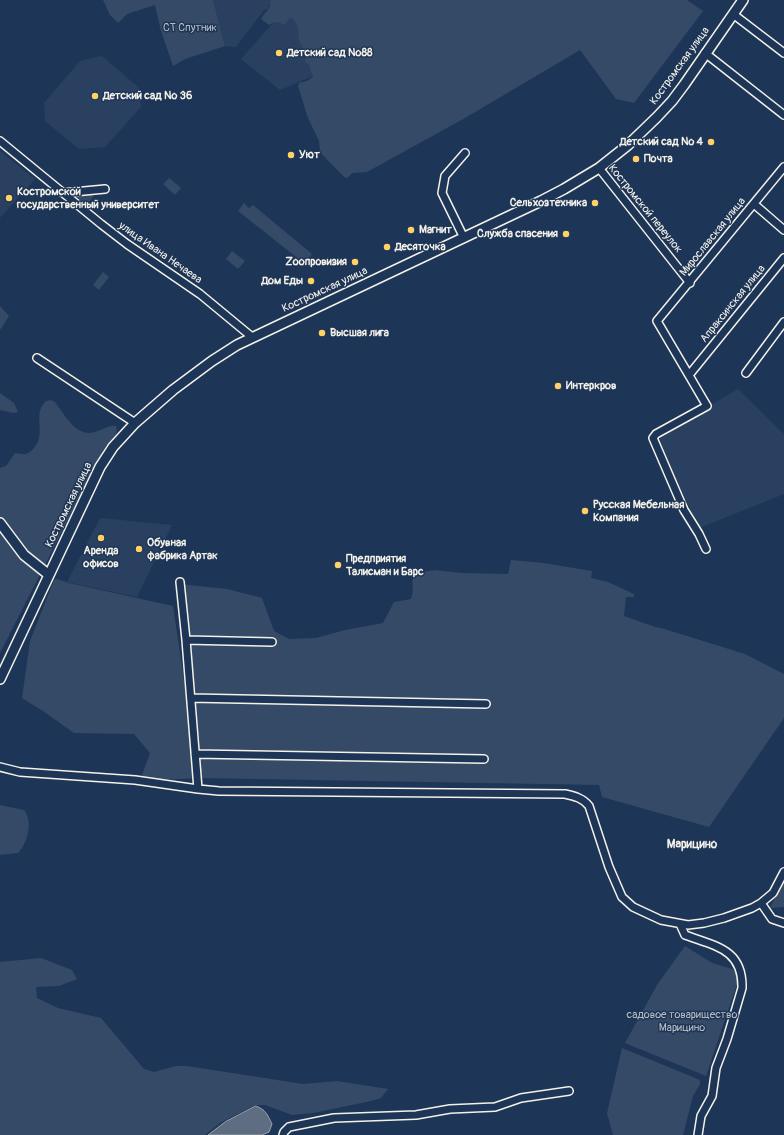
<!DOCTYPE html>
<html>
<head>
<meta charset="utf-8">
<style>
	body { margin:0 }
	canvas { display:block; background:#1d3557 }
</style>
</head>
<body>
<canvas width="784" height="1135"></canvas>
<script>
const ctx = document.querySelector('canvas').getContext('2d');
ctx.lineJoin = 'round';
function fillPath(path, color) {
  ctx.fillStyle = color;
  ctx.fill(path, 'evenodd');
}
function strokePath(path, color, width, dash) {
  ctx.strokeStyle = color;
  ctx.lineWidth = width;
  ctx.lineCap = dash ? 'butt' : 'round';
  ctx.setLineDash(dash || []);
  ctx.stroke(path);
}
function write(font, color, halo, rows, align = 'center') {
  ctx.font = font + ' Pangolin,sans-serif';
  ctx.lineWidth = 3;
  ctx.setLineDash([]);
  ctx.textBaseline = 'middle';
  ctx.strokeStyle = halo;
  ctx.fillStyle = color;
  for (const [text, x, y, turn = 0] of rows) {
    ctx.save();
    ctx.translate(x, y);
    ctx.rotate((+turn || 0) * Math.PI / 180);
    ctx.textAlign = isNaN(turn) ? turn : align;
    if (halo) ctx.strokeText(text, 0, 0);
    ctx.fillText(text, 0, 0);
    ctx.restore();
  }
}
fillPath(new Path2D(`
	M213,0H270L271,4L268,5L269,9L264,10L236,47L225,46Z
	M292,13L320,73L280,90L241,59L271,25Z
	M102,56L139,88L141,107L105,147L79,149L45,121L44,103L80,61Z
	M0,151L35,179L0,218Z
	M738,389L784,434V494L699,528L657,437Z
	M100,518L172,525L137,597L67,582Z`), '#2a4060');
fillPath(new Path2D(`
	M103,0H213L225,46L185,59L173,66L161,31L155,5L127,14L118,23L110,15Z
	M270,0H687L703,11L634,103L616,99L580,50L465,118L367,172L352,173L347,178L344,177L320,152L319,141L308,118L298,86L299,83C304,81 309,82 313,76L309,65L305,61L307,54C304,49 301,46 299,40C298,32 299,25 293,19L290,18L285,24H282L280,22H276L269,25L261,19C265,12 272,9 270,0Z
	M169,178L181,188L175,195L163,184Z
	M93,194V197L85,207L73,198L75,195Z
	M244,203L249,208L253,205L312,254L305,264L238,211Z
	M232,251L245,261L238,269L226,259Z
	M103,272L109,277L99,290L93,285Z
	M0,306L9,316L0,330Z
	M0,393L14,403L18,412L14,413L0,410Z
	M51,400L55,402C65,415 76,438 95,432C103,430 109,425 116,426C119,436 111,441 105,447L0,653V468L6,466L15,453C25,455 30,455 36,445C44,433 36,419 41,408C42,406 44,403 46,401Z
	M511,560L544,563L592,571L591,578L608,582L634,594V597H626L624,616L655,627L661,628L745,654L784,674V718L709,827L602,797L599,785L199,778L140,781L150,753L134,734L74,733L43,711L22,698L30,641L54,580L57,579L69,583L173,606L197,768L179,584L227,589L262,598L274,631L289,639L316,638L345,630L383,623L394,602L411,599C415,590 410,580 415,573L435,570L461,573L508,574Z
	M0,805L24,810C33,821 28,843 18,853L0,855Z
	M784,879V907L770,908Z
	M685,946L712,963L735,970L737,984L706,1076L625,1043L657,985Z
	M41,958L72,970L77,979L59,986L36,987L37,998L58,1008L101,1018L144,1069L154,1072L176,1066H187L303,1084L337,1081L388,1089L381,1098L371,1101L313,1113L292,1115L265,1105H255L220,1123L205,1135H0V962Z
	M622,1048L700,1080V1084L693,1096L683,1135H613L607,1113Z`), '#354a67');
const water = new Path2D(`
	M256,1106C266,1110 267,1114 272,1124L269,1132L262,1135H208L225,1122Z`);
fillPath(water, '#5e6d82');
strokePath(water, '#9aa2ab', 1);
const minor = new Path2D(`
	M733,14L784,53
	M705,53L784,115
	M0,141L101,224L127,244L200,294L252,337
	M599,168L690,283
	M63,193L105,189
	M754,204L784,230
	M464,238L442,193L445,176L465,153
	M37,358L135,423
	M746,373L784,322
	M689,375L784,258
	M706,549L699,534L684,510L653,438L656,434L707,406L657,321L784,167
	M180,582L186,640L198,789
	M186,640L272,642
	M191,698L486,704
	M195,754L484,759
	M0,767L20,772L135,780L198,789L219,791L565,794C574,796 583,798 589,806L609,867L622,897L633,907L661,920L688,925L704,923L724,918L752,908L761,903L773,893L784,872
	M761,903L772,919L784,923
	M680,924L685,935C715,946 743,949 742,988L727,1039L716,1068L712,1096L701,1116L698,1135
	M283,1135L284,1132L289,1127L334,1118L416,1115L450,1109L495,1107L521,1098L569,1091`);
const major = new Path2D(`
	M0,523L24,555L49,575
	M0,679L100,467L113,447L135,423L173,390L212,361L237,345L541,201L564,189L599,168L628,145L657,117L672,101L684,85L743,0`);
strokePath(minor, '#f4f1e8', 10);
strokePath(major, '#f4f1e8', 12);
strokePath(minor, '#1d3557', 7);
strokePath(major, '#1d3557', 9);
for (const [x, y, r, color] of [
	[279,53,4,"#ffd166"],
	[95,96,4,"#ffd166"],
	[711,142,4,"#ffd166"],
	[291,155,4,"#ffd166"],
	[636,159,4,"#ffd166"],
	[9,198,4,"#ffd166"],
	[595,203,4,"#ffd166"],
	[411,230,4,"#ffd166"],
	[566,234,4,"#ffd166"],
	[387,247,4,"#ffd166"],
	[355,262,4,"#ffd166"],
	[311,281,4,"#ffd166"],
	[322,333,4,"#ffd166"],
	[558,386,4,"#ffd166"],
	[585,511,4,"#ffd166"],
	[101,538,4,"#ffd166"],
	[139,549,4,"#ffd166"],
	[338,565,4,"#ffd166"]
]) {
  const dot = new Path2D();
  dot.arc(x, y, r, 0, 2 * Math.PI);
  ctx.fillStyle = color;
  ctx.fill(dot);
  strokePath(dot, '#1d3557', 1.5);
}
write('11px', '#bbbfc1', '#1d3557', [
	["СТ Спутник",190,28],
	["садовое товарищество",682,1015],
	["Марицино",682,1028]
]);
write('bold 11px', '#f4f1e8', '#1d3557', [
	["Детский сад №88",287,53],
	["Детский сад № 36",103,96],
	["Детский сад № 4",703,142,"right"],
	["Уют",299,155],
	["Почта",644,159],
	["Костромской",17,192],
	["государственный университет",17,205],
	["Сельхозтехника",587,203,"right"],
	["Магнит",419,230],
	["Служба спасения",558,234,"right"],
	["Десяточка",395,247],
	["Zоопровизия",347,262,"right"],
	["Дом Еды",303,281,"right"],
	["Высшая лига",330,333],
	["Интеркров",566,386],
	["Русская Мебельная",593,505],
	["Компания",593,518],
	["Обувная",147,543],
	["фабрика Артак",147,556],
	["Аренда",101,551,"center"],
	["офисов",101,564,"center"],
	["Предприятия",346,559],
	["Талисман и Барс",346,572]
], 'left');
write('11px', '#f4f1e8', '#1d3557', [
	["Костромская улица",680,66,-54],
	["Костромской переулок",645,209,51],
	["Мирославская улица",713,237,-51],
	["улица Ивана Нечаева",160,253,35],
	["Костромская улица",325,290,-25],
	["Апраксинская улица",733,304,-51],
	["Костромская улица",69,505,-64]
]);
write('bold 12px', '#f4f1e8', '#1d3557', [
	["Марицино",692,845]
]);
</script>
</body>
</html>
